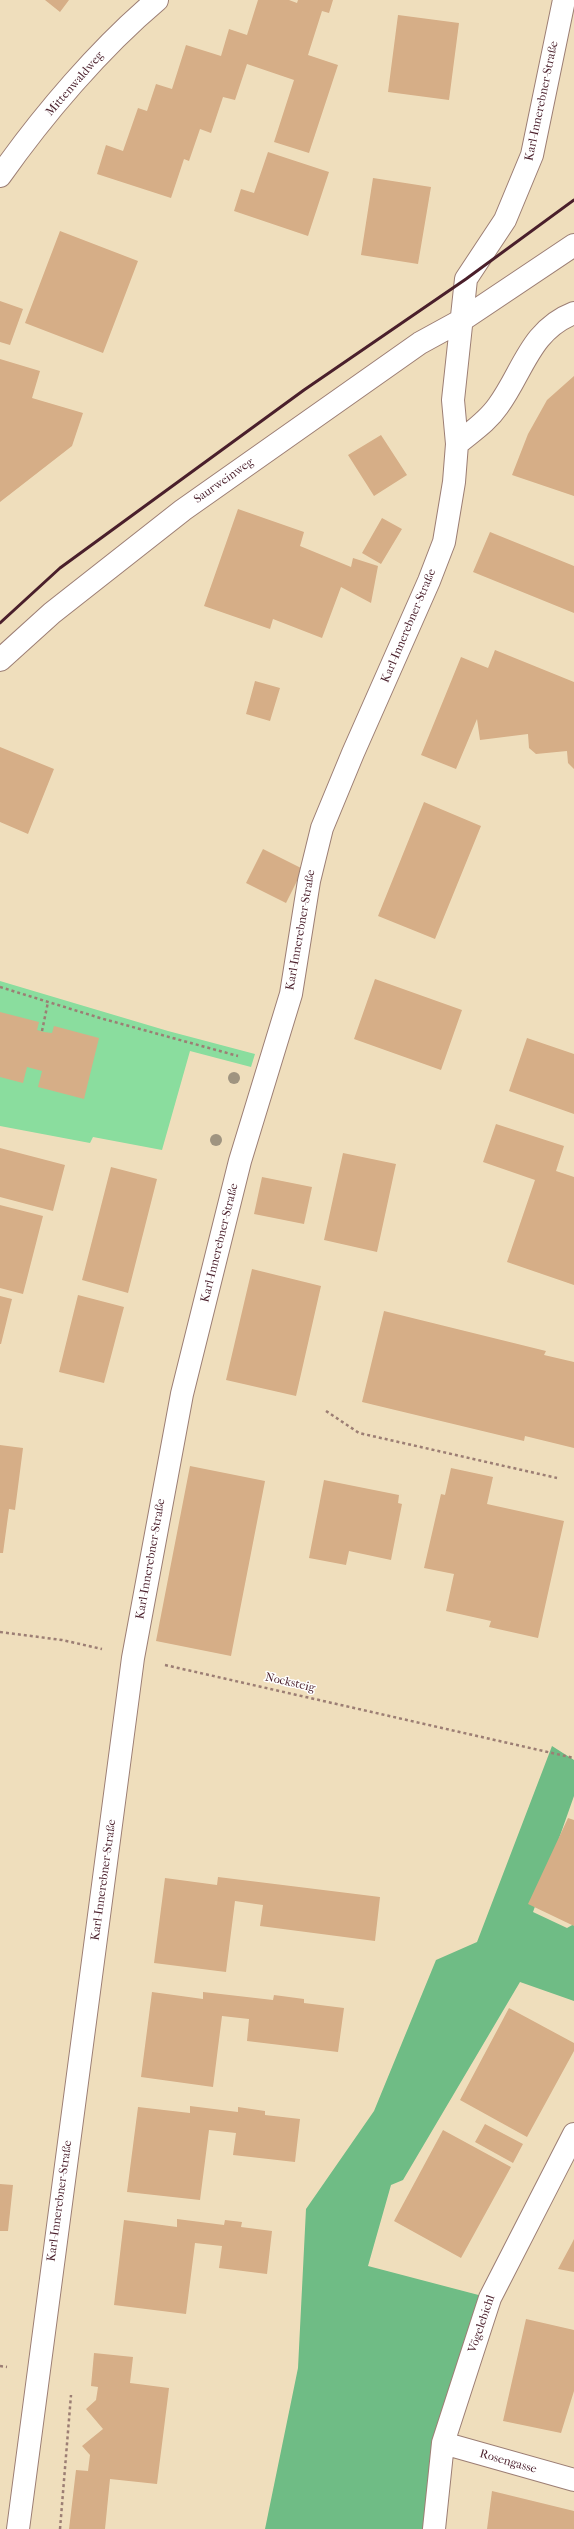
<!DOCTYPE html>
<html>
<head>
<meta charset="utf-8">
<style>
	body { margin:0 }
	canvas { display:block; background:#efdebc }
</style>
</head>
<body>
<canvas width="574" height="2529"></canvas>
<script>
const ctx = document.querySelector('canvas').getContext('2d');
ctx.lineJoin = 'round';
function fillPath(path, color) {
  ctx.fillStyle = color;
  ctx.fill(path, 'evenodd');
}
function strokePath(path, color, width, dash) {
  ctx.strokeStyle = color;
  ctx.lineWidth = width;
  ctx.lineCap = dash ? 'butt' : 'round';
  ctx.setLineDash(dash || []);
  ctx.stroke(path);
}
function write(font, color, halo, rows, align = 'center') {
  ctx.font = font + ' "IM FELL French Canon",serif';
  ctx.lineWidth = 3;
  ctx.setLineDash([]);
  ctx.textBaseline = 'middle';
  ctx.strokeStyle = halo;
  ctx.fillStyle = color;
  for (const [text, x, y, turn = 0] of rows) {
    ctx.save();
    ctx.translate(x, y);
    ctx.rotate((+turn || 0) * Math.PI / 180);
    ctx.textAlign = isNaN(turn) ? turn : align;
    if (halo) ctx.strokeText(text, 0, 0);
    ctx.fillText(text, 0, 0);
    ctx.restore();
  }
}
fillPath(new Path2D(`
	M0,981L168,1031L255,1054L251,1067L190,1051L162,1150L93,1137L90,1143L0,1126Z`), '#8add9e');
fillPath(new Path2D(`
	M552,1746L574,1760V1796L533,1912L567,1928L574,1924V2001L520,1982L403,2180L391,2185L368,2266L490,2298L434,2529H265L298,2368L306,2209L374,2111L436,1960L477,1942Z`), '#6fbc85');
fillPath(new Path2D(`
	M45,0H69L60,12Z
	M258,0H289L297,3L298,0H333L329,13L322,11L308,55L338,65L309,153L274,142L294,80L247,64L235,100L223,97L211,133L200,129L189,161L184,159L171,198L97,174L106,145L123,151L138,108L147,111L156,84L172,89L186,45L221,56L229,29L247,35Z
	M398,15L459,23L449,100L388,92Z
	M268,152L329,172L308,236L234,211L241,189L254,193Z
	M373,178L431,187L418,264L361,255Z
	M60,231L138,261L103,353L25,323Z
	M0,301L23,309L10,345L0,342Z
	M0,359L40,371L32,398L83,413L72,446L0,502Z
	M574,376V496L512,475L528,434L547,400Z
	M381,435L407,475L374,496L348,455Z
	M238,509L304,532L300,546L351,567L353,558L378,566L371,603L341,587L322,638L273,619L270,629L204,606Z
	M382,518L402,529L381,564L362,553Z
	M490,532L574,566V613L473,572Z
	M495,650L574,682V769L568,763L567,751L536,754L529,748L528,734L480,740L477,719L456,769L421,755L461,657L488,668Z
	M255,681L280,688L270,721L246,714Z
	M0,747L54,769L28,834L0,822Z
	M424,802L481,826L435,939L378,916Z
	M263,849L303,869L286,903L246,883Z
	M375,979L462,1010L441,1070L354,1039Z
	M0,1012L39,1022L37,1030L44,1032L52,1033L54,1026L99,1038L84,1099L38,1087L42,1071L27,1067L23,1083L0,1077Z
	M527,1038L574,1054V1114L509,1091Z
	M496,1124L564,1146L556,1171L574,1177V1285L507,1262L535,1180L483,1162Z
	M0,1148L65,1165L53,1211L0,1197Z
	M343,1153L396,1164L377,1252L324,1240Z
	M111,1167L157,1179L128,1293L82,1280Z
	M262,1177L312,1187L304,1224L254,1214Z
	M0,1205L43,1216L23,1294L0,1288Z
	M252,1269L321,1286L296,1396L226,1380Z
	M78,1295L124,1307L104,1383L59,1372Z
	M0,1296L12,1299L1,1344H0Z
	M384,1311L546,1351L544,1355L574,1362V1448L525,1436L524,1441L362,1402Z
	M0,1445L23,1448L15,1510L9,1509L3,1553H0Z
	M190,1466L265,1481L231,1656L156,1641Z
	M451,1468L493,1477L487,1504L564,1521L538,1638L489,1627L491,1621L446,1611L454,1574L424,1568L441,1494L445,1495Z
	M324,1480L399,1495L398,1503L402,1504L391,1560L349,1551L346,1565L309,1558Z
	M568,1818L574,1820V1926L528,1904Z
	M218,1877L380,1897L375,1941L260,1926L263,1905L235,1901L226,1972L154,1963L165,1878L217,1885Z
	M152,1992L203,1999V1992L273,2000L274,1995L304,1999V2003L344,2008L338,2052L247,2041L249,2019L222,2016L213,2087L141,2077Z
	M509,2008L574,2043V2051L527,2137L460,2100Z
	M190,2106L238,2112V2107L265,2111V2115L300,2119L295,2162L233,2155L236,2133L209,2130L200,2200L127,2192L138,2107L190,2113Z
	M485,2124L523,2144L513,2163L475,2142Z
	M443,2130L511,2167L461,2258L394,2221Z
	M0,2184L13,2185L8,2231H0Z
	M177,2219L224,2225L225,2220L242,2222L241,2227L272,2231L267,2274L219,2268L222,2246L195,2243L186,2314L114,2305L124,2220L177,2227Z
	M574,2239V2272L558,2269L571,2245Z
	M526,2319L574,2330V2391L561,2433L503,2421Z
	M94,2353L133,2357L130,2383L169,2388L157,2484L110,2479L105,2529H69L76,2470L88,2471L90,2455L82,2446L103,2429L86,2409L96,2400L98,2387L91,2386Z
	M492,2491L574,2511V2529H487Z`), '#d6ae87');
const minor = new Path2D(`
	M0,176C43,115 100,48 157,0
	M457,444C471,432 487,422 498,406C523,372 530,330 574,313
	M0,660L52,613L183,510L420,343L462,320L574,245
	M443,2443L574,2480
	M18,2529L133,1658L182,1394L240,1161L291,994L309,881L322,828L353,753L429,581L444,542L454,482L457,444L453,400L466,279L505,220L532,155L564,0
	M434,2529L443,2443L490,2298L574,2134`);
strokePath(minor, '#9c7e74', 24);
strokePath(new Path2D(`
	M0,987L100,1018L238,1056
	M42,1031L48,1002
	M326,1411L359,1433L557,1478
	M0,1632L62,1640L102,1649
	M165,1665L574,1758
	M0,2366L7,2367
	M60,2529L71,2395`), '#9c7e74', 2.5, [3, 3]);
strokePath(minor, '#fff', 22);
strokePath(new Path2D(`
	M0,623L60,568L304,390L466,279L574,200`), '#4a1f2b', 3);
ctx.fillStyle = '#9f9480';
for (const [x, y] of [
	[234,1078],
	[216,1140]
]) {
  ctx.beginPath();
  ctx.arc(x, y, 6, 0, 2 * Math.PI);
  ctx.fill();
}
write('12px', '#4a1f2b', '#fff', [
	["Mittenwaldweg",75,84,-49],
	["Karl-Innerebner-Straße",542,101,-78],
	["Saurweinweg",224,481,-35],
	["Karl-Innerebner-Straße",409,626,-67],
	["Karl-Innerebner-Straße",301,930,-80],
	["Karl-Innerebner-Straße",220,1243,-76],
	["Karl-Innerebner-Straße",151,1559,-80],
	["Nocksteig",290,1683,13],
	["Karl-Innerebner-Straße",104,1880,-82],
	["Karl-Innerebner-Straße",60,2201,-82],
	["Vögelebichl",482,2324,-71],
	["Rosengasse",508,2462,16]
]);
</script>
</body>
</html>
